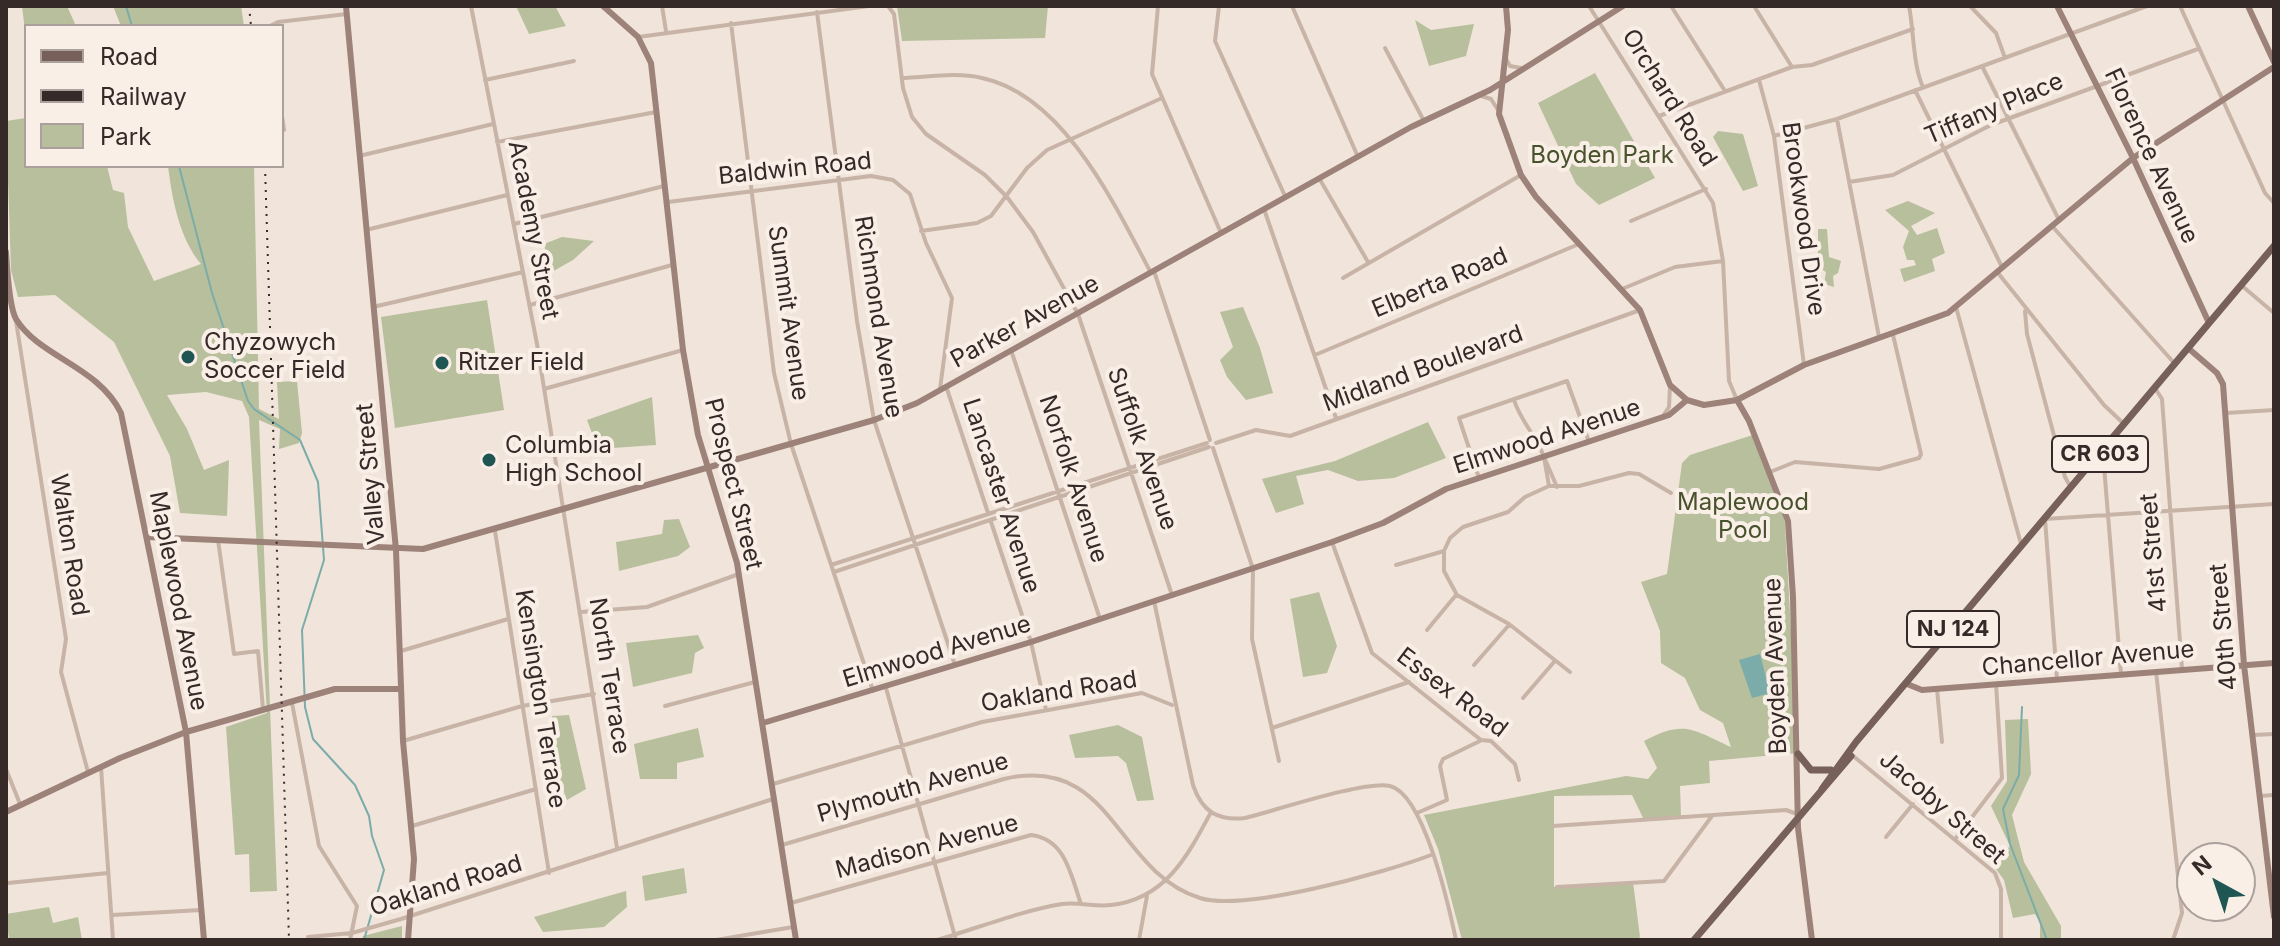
<!DOCTYPE html>
<html>
<head>
<meta charset="utf-8">
<style>
	body { margin:0 }
	#map { position:relative; width:2280px; height:946px; overflow:hidden; background:#f1e4db; font-family:Inter,sans-serif }
	canvas { display:block }
	.frame { position:absolute; inset:0; border:8px solid #352a28; pointer-events:none }
	.legend { position:absolute; left:24px; top:24px; width:260px; height:144px; box-sizing:border-box; background:#f9efe7; border:2px solid #aba09b; margin:0; padding:10px 14px; list-style:none; font-size:24px; color:#352a28 }
	.legend li { display:flex; align-items:center; gap:16px; height:40px }
	.legend b { width:40px; border:2px solid #aba09b }
	.north { position:absolute; left:2176px; top:842px; width:80px; height:80px; box-sizing:border-box; background:#f9efe7; border:2px solid #aba09b; border-radius:50%; rotate:320deg; font-size:22px; font-weight:700; line-height:32px; text-align:center; color:#352a28 }
	.north::after { content:''; display:block; margin:auto; width:28px; height:36px; background:#1f5553; clip-path:polygon(50% 0,100% 100%,50% 72%,0 100%) }
</style>
</head>
<body>
<div id="map">
<canvas width="2280" height="946"></canvas>
<div class="frame"></div>
<ul class="legend">
<li><b style="height:10px;background:#766059"></b>Road</li>
<li><b style="height:10px;background:#352a28"></b>Railway</li>
<li><b style="height:22px;background:#b7bf9c"></b>Park</li>
</ul>
<div class="north">N</div>
</div>
<script>
const ctx = document.querySelector('canvas').getContext('2d');
ctx.lineJoin = 'round';
function fillPath(path, color) {
  ctx.fillStyle = color;
  ctx.fill(path, 'evenodd');
}
function strokePath(path, color, width, dash) {
  ctx.strokeStyle = color;
  ctx.lineWidth = width;
  ctx.lineCap = dash ? 'butt' : 'round';
  ctx.setLineDash(dash || []);
  ctx.stroke(path);
}
function write(font, color, halo, rows, align = 'center') {
  ctx.font = font + ' Inter,sans-serif';
  ctx.lineWidth = 8;
  ctx.setLineDash([]);
  ctx.textBaseline = 'middle';
  ctx.strokeStyle = halo;
  ctx.fillStyle = color;
  for (const [text, x, y, turn = 0] of rows) {
    ctx.save();
    ctx.translate(x, y);
    ctx.rotate((+turn || 0) * Math.PI / 180);
    ctx.textAlign = isNaN(turn) ? turn : align;
    if (halo) ctx.strokeText(text, 0, 0);
    ctx.fillText(text, 0, 0);
    ctx.restore();
  }
}
fillPath(new Path2D(`
	M22,6H67L76,26H26V39Z
	M113,6H241L244,26H121Z
	M516,6H555L566,26L529,34Z
	M897,6H1048L1045,38L902,41Z
	M1415,20L1431,30L1474,24L1466,56L1429,66Z
	M1595,73L1655,178L1599,205L1576,184L1538,103Z
	M26,118V166H107L113,190L124,193L128,227L154,281L201,264C179,238 172,198 168,166H254L259,409L279,419L277,382L297,381L302,433L299,443L279,449L280,429L259,420L277,891L250,892L249,854L235,855L226,727L267,713L249,417L242,401L206,392L167,395L187,429L204,470L229,460L227,516L180,513L170,456L114,342L55,295L18,297L11,270L6,121Z
	M1718,131L1743,134L1758,186L1743,191L1713,137Z
	M1908,201L1935,213L1911,226L1917,235L1937,228L1945,253L1932,259L1935,271L1904,282L1900,269L1916,265L1914,260H1907L1903,247L1909,231L1885,210Z
	M1818,229H1827L1829,257L1841,261L1838,273L1833,276L1834,287L1824,284L1826,272L1818,267Z
	M562,237L594,241L573,260L550,273L544,244Z
	M487,300L504,410L395,428L381,317Z
	M1243,307L1260,348L1273,393L1246,400L1227,377L1220,360L1233,347L1220,312Z
	M652,397L656,445L598,449L587,420Z
	M1428,422L1446,458L1394,478L1358,481L1328,470L1296,476L1304,504L1276,513L1262,479L1335,461Z
	M1756,434L1784,508L1798,753L1709,761L1710,783L1680,786L1681,817L1644,820L1632,795L1554,796V887L1633,882L1640,937L1637,940H1462L1438,849L1424,815L1626,776L1648,779L1657,768L1644,741C1685,719 1693,730 1731,747L1723,723L1700,710L1685,678L1661,663L1660,631L1641,582L1667,574L1682,463L1690,455Z
	M679,519L690,547L678,556L619,571L616,542L662,534L664,520Z
	M1319,592L1337,646L1327,673L1303,677L1290,599Z
	M698,635L704,648L695,653L692,673L633,687L626,643Z
	M569,715L586,789L567,800L557,774L552,716Z
	M2028,719L2031,774L2012,815L2024,862L2061,926V940H2040V922L2035,914L2013,918L2004,880L1993,865L2010,846L1991,806L2007,781L2005,720Z
	M1118,725L1142,737L1154,800L1137,801L1126,763L1118,756L1075,758L1069,735Z
	M698,728L704,757L677,763V779H640L634,744Z
	M684,868L687,893L645,901L642,876Z
	M626,891L627,907L604,927L543,932L534,917Z
	M49,907L53,923L78,917L82,940H9L6,914Z
	M402,926V940H362L363,936Z`), '#b7bf9c');
fillPath(new Path2D(`
	M1760,654L1770,693L1752,698L1739,660Z`), '#7baca9');
strokePath(new Path2D(`
	M126,6L132,26
	M179,166L212,293L248,401L254,409L300,440L318,482L324,560L302,630L305,707L313,739L355,785L369,816L372,836L384,870L364,940
	M2022,707L2019,775L2003,809L2010,844L2047,940`), '#7baca9', 2);
strokePath(new Path2D(`
	M471,6L537,344L617,848
	M662,6L666,31
	M888,6L894,14L903,88L912,117L926,134L985,175L1007,197L1033,232L1078,314L1172,595
	M1158,6L1152,74L1221,233
	M1219,6L1215,41L1285,196
	M1235,6H1292
	M1292,6L1358,157
	M1589,6L1713,203L1723,261L1729,381L1737,400
	M1671,6L1725,91
	M1754,6L1792,67
	M1909,6C1914,32 1913,66 1923,87
	M1970,6L1996,33L2005,58
	M2180,6L2265,193L2274,203
	M817,12L857,321L874,420L955,665
	M731,23L774,373L791,444L873,691
	M270,26L278,22L347,14
	M638,37L869,6
	M1385,48L1424,121
	M1506,59L1510,66L1521,68
	M1982,66L2059,220
	M902,78C928,77 957,72 982,78C1064,95 1116,207 1151,273
	M485,80L574,61
	M1759,80L1774,136L1804,365
	M1915,90L2002,267
	M1481,96L1491,99L1498,110
	M282,116L284,130
	M1659,116L1792,67L1812,65L1913,29
	M1837,119L1879,337
	M1774,136L1837,119L2147,6
	M497,142L656,112
	M359,156L493,124
	M1319,178L1368,262
	M1849,182L1893,175L1991,125L2198,49
	M668,202L871,176L893,180L910,194L926,243L952,298L940,389
	M1264,209L1336,418
	M1631,221L1706,189
	M514,224L664,186
	M2052,226L2175,364
	M366,230L507,195
	M921,231L977,223L991,216L1027,168L1047,150L1162,98
	M1154,271L1210,440
	M1998,273L2104,405L2124,424
	M1343,278L1521,175
	M2241,285L2274,313
	M1622,289L1675,267L1723,261
	M530,305L672,265
	M373,307L523,272
	M1956,307L2021,544
	M2025,311L2027,334L2065,477L2071,488
	M16,321L66,639L61,672L88,772
	M1011,350L1100,619
	M1315,355L1579,244
	M946,386L988,513
	M2155,388L2162,399L2182,669
	M544,389L683,350
	M1514,400C1521,422 1536,435 1544,457
	M2226,413L2274,410
	M1663,416L1669,407L1670,385
	M1216,443L1256,430L1290,436L1640,310
	M1213,448L1253,569L1252,639L1279,761
	M2097,457L2104,466L2121,674
	M1770,472L1795,462L1879,469L1919,458L1921,454L1893,335
	M1479,478L1459,418L1567,381L1589,442
	M1549,486L1544,457L1557,487
	M991,522L1031,642L1046,710
	M495,531L549,873
	M218,540L234,654L258,651L263,709
	M1332,542L1372,653L1481,740L1491,741L1515,764L1519,780
	M831,565L1207,443
	M1396,565L1444,551
	M834,572L1209,447
	M1154,601L1193,785C1202,812 1218,821 1245,818C1274,811 1366,780 1390,786C1424,794 1449,907 1456,940
	M581,612L647,607L739,574
	M1427,630L1456,595
	M401,651L508,619
	M1474,665L1509,625
	M2156,671L2182,913L2173,940
	M1570,672L1509,624L1457,595L1444,571V551L1450,538L1463,527L1508,512L1525,497L1549,486H1579L1629,473L1639,474L1671,493
	M2057,679L2045,519L2274,504
	M886,688L956,940
	M1937,689L1942,742
	M1523,698L1554,662
	M292,703L319,846L357,906L350,940
	M665,706L755,682
	M1272,728L1409,682
	M2253,735L2274,734
	M403,741L522,706L594,694
	M1852,755L1995,873L2001,889V940
	M101,767L113,940
	M6,769L20,804
	M773,784L982,722L1142,693L1172,705
	M2259,796L2274,795
	M1417,813L1447,800L1440,766L1443,759L1480,741
	M412,826L536,789
	M1553,826L1786,810L1797,814
	M1886,837L1913,804
	M1956,838L2002,778L1996,684
	M782,845L1004,779C1114,754 1114,871 1200,898C1244,912 1384,873 1431,855
	M8,883L108,873
	M1557,887L1664,881L1712,816
	M791,903L1031,835C1066,839 1071,876 1081,904
	M112,915L201,910
	M308,937L352,933L401,919L773,799
	M716,940L793,927
	M937,940C978,928 1020,911 1062,904C1079,902 1095,907 1111,905C1165,899 1187,857 1210,814
	M1139,940L1147,896`), '#c8b3a7', 4);
strokePath(new Path2D(`
	M346,6L396,550L403,741L414,859L408,940
	M603,6L638,37L651,63L683,350L698,435L737,563L796,940
	M1506,6L1508,30L1499,114L1521,175L1536,197L1640,310L1670,385L1687,400L1704,405L1737,400L1804,365L1948,313L2133,158L2274,67
	M2057,6L2133,158L2209,323
	M2248,6L2274,62
	M6,252C7,267 9,307 16,319C39,357 98,366 121,413L186,732L204,940
	M2188,348L2217,373L2223,384L2244,665L2274,917
	M1737,400L1749,421L1788,521L1793,597L1798,828L1812,940
	M147,537L423,549L874,420L917,403L1411,127L1490,90L1623,6
	M1907,684L1922,690L2274,663
	M763,723L1031,642L1332,542L1383,523L1446,489L1669,415L1687,400
	M6,812L120,758L186,732L335,689H400`), '#9c8279', 6);
strokePath(new Path2D(`
	M1798,754L1811,770H1831
	M1822,789L1856,742L2274,246
	M1694,940L1851,756`), '#766059', 7);
strokePath(new Path2D(`
	M249,6L251,26
	M265,166L289,940`), '#352a28', 2, [2, 6]);
for (const [x, y, r, color] of [
	[188,357,8,"#1f5553"],
	[442,363,8,"#1f5553"],
	[489,460,8,"#1f5553"]
]) {
  const dot = new Path2D();
  dot.arc(x, y, r, 0, 2 * Math.PI);
  ctx.fillStyle = color;
  ctx.fill(dot);
  strokePath(dot, '#f9efe7', 3);
}
for (const [x, y, w] of [
	[2100,454,96],
	[1953,629,92]
]) {
  const box = new Path2D();
  box.roundRect(x - w / 2, y - 18, w, 36, 6);
  ctx.fillStyle = '#f9efe7';
  ctx.fill(box);
  strokePath(box, '#352a28', 2);
}
write('bold 22px', '#352a28', null, [
	["CR 603",2100,454],
	["NJ 124",1953,629]
]);
write('24px', '#352a28', '#f9efe7', [
	["Orchard Road",1669,98,58],
	["Tiffany Place",1994,109,-23],
	["Florence Avenue",2151,156,65],
	["Baldwin Road",795,169,-6],
	["Brookwood Drive",1803,219,82],
	["Academy Street",533,230,79],
	["Elberta Road",1440,283,-23],
	["Summit Avenue",788,313,82],
	["Richmond Avenue",878,317,81],
	["Parker Avenue",1025,322,-29],
	["Midland Boulevard",1423,369,-20],
	["Elmwood Avenue",1547,437,-18],
	["Suffolk Avenue",1142,449,71],
	["Valley Street",371,474,-95],
	["Norfolk Avenue",1073,479,72],
	["Prospect Street",733,484,76],
	["Lancaster Avenue",1001,496,72],
	["Walton Road",69,545,81],
	["41st Street",2154,553,-95],
	["Maplewood Avenue",178,601,79],
	["40th Street",2224,627,-95],
	["Elmwood Avenue",937,652,-17],
	["Chancellor Avenue",2088,659,-5],
	["Boyden Avenue",1776,666,-92],
	["North Terrace",609,676,81],
	["Oakland Road",1059,692,-9],
	["Essex Road",1452,693,37],
	["Kensington Terrace",540,699,81],
	["Plymouth Avenue",913,788,-16],
	["Jacoby Street",1942,808,41],
	["Madison Avenue",927,847,-15],
	["Oakland Road",446,886,-17]
]);
write('24px', '#48522c', '#f9efe7', [
	["Boyden Park",1602,156],
	["Maplewood",1743,503],
	["Pool",1743,531]
]);
write('24px', '#352a28', '#f9efe7', [
	["Chyzowych",204,343],
	["Soccer Field",204,371],
	["Ritzer Field",458,363],
	["Columbia",505,446],
	["High School",505,474]
], 'left');
</script>
</body>
</html>
